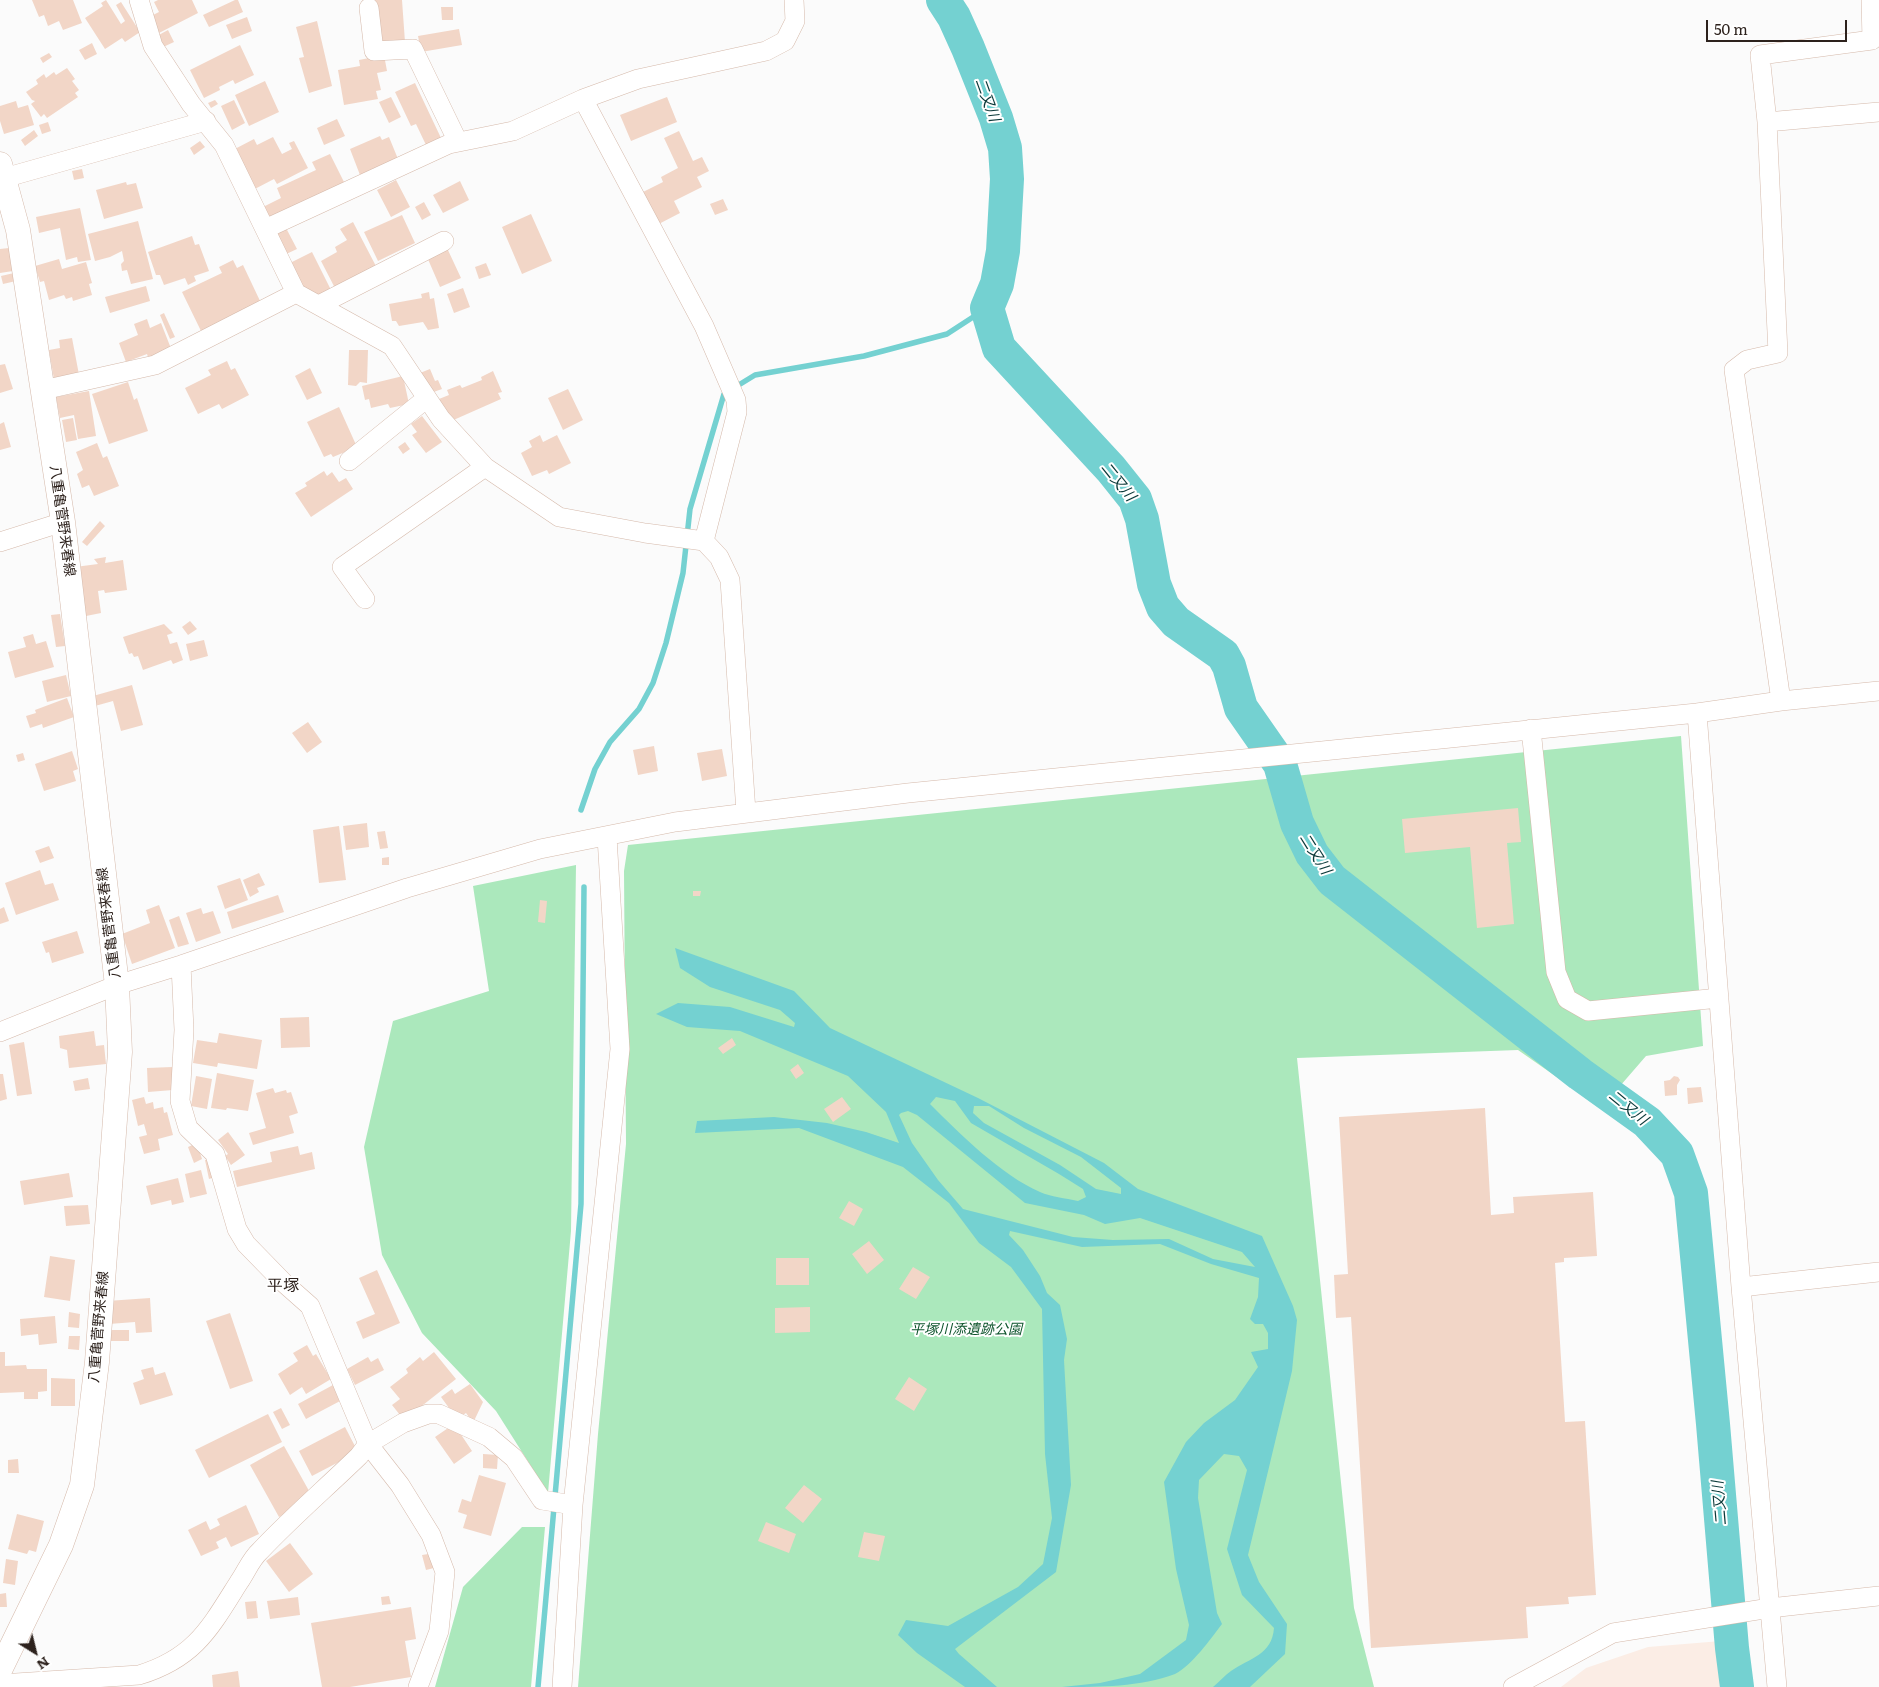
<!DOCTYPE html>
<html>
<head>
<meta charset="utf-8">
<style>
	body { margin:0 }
	#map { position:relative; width:1879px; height:1687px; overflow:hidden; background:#fbfbfb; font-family:Literata,serif }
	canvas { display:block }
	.north { position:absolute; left:10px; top:1627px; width:50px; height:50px; -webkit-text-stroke:4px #fff; paint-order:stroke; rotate:144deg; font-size:14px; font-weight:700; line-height:20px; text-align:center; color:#2d221d }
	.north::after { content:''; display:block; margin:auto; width:18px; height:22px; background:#2d221d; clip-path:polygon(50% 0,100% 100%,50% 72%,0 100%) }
	.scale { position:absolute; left:1706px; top:20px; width:141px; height:22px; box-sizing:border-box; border:2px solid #2d221d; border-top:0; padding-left:6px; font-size:15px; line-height:18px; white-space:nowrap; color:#2d221d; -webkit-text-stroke:4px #fff; paint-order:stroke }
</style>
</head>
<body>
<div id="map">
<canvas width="1879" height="1687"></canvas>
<div class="north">N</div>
<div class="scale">50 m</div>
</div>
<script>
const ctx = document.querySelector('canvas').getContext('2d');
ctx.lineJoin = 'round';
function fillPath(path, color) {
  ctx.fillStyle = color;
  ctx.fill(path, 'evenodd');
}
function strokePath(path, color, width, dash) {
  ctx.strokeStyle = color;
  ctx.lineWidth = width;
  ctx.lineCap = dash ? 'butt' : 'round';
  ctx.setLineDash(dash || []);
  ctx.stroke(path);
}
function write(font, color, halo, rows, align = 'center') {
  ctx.font = font + ' Literata,"Noto Sans JP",serif';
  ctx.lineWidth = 4;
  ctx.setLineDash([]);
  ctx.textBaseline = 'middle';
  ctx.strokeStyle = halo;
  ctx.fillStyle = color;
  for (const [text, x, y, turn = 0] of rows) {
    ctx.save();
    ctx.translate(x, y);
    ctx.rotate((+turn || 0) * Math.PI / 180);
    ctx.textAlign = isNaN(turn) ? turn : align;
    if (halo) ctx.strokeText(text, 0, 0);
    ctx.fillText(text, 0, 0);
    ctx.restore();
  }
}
fillPath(new Path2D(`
	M1721,1641L1726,1687H1561L1586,1668L1648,1647Z`), '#fbede5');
fillPath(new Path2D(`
	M1681,736L1703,1046L1646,1056L1601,1108L1518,1050L1297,1058L1354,1608L1374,1687H578L598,1434L626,1144L624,871L628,845Z
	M576,865L571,1231L548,1493L496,1411L422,1333L382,1255L364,1147L393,1021L489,991L473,886Z
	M522,1527H545L531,1687H435L463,1587Z`), '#abe8bc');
fillPath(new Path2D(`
	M675,948L794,991L830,1028L978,1098L1104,1163L1138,1189L1262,1236L1293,1306L1297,1320L1292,1371L1248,1555L1259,1582L1287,1624L1285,1654L1250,1687H1213C1219,1682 1225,1675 1231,1671C1250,1658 1272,1655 1274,1628L1242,1595L1227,1549L1247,1470L1239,1456L1224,1454L1199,1480L1198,1498L1217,1613L1222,1624C1210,1640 1192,1665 1175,1674C1141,1687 1099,1687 1062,1687L1100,1683L1140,1674L1186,1640L1189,1625L1176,1569L1164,1482L1186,1442L1204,1423L1235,1400L1258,1367L1251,1352L1268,1349V1333L1263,1324H1255L1250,1319L1258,1297L1259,1278L1211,1264L1160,1244L1082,1247L1010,1231L1009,1235L1023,1250L1040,1276L1047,1293L1060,1305L1067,1339L1064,1360L1071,1485L1056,1572L955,1649L959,1654L997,1687H965L917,1653L898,1635L906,1620L948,1626L1018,1587L1043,1564L1052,1518L1045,1454L1042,1309L1011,1267L979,1243L949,1203L903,1167L799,1128L695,1133L697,1121L774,1117L827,1123L866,1132L899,1143L886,1112L848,1076L740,1031L687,1027L656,1014L678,1003L730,1007L794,1027L795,1023L780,1010L710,987L680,968ZM936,1097L955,1101L971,1123L1059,1174L1083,1189L1086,1197L1078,1201C1065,1198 1051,1197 1040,1192C1001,1175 960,1134 930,1104ZM974,1106H989L1024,1128L1081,1157L1121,1188V1194L1096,1189L1060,1165L984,1123L973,1113ZM908,1111L917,1115L1025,1203L1084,1215L1105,1224L1140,1218L1242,1252L1255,1267L1213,1259L1169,1239L1113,1240L1073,1237L963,1209L938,1180L912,1143L899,1115L901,1113Z`), '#74d1d1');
strokePath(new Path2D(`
	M581,810L595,769L610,742L639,709L653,683L666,643L683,573L690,509L724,394L755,375L864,356L947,334L987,308
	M538,1687L581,1204L584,887`), '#74d1d1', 5.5);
strokePath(new Path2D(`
	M943,0L954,17L968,48L996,118L1005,148L1007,179L1003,251L997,284L987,308L999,348L1111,469L1135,499L1142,519L1154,584L1163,607L1176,622L1223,655L1229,666L1241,708L1280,764L1297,823L1312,854L1332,880L1580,1074L1647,1122L1677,1154L1691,1193L1713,1424L1732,1648L1737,1687`), '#74d1d1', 34);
fillPath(new Path2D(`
	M32,0H73L82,23L63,30L59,21L48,26L44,15L39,17Z
	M106,0L121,24L125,21L116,5L121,2L140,32L125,42L122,38L105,49L85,18L103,6L101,3Z
	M158,0H192L198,13L159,33L151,16L159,12L154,2Z
	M235,0H238L243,12L209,27L203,15Z
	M375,0H402L405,42L379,44Z
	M441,7H453V20H442Z
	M247,17L252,31L232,39L226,25Z
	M317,21L332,86L309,93L299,58L304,57L296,27Z
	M459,29L462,45L421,52L418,36Z
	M168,30L174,42L161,48L155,37Z
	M92,43L97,54L85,60L79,50Z
	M240,45L254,75L235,84L233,80L219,87L220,90L204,98L190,70Z
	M49,53L52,57L43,63L40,58Z
	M384,55L387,71L377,73L381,90L376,91L378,99L344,105L338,70L360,66L359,60Z
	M67,68L75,79L72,81L79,90L75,93L78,97L47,118L44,114L41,117L31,104L35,101L32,100L26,92L38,84L36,80L44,74L46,78L54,72L56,75Z
	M265,81L279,112L249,126L235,95Z
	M415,83L441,138L426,145L416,124L411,126L395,92Z
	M391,97L401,117L389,123L379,102Z
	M667,97L677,122L631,141L620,115Z
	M215,100L218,104L211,108L208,103Z
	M234,100L245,123L232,130L221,106Z
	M16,101L18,108L28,105L34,125L4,134L0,121V106Z
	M337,119L345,136L324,145L317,128Z
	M48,122L51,131L42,134L39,125Z
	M34,130L38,136L25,146L21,140Z
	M679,131L693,161L702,157L709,171L697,177L702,187L674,201L680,213L653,227L637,195L663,182L661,177L678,168L664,138Z
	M380,136L382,140L389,137L398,159L360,175L350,149Z
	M273,137L282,154L292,149L289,143L294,141L308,168L277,184L274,179L251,191L231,151L254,139L257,145Z
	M200,141L205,147L194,155L190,148Z
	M330,154L344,182L266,224L259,209L281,198L277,188L316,170L312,162Z
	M82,169L84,178L74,180L72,171Z
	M396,180L410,207L391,217L377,190Z
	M460,181L469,200L443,213L433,195Z
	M126,182L127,185L136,183L143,208L104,219L96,190Z
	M723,199L728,210L715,215L710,204Z
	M424,202L431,215L422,220L415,207Z
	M80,208L91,260L78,262L77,257L66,260L60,228L39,233L36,217Z
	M531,214L552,261L522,274L502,227Z
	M402,215L415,243L378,261L364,232Z
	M138,221L153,279L131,284L127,270L122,271L121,264L124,261L122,251L110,257L95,261L88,234Z
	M353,222L378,270L337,292L321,261L337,252L335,247L347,240L340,229Z
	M286,228L297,249L282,256L272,235Z
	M192,236L195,245L199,244L209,271L194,276L196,281L188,285L185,278L164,285L160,275H156L148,252Z
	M9,248L13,271L0,273V249Z
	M447,248L461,278L440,287L427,257Z
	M312,252L333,294L318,301L313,291L306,294L286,265Z
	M59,259L62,269L86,262L92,283L89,284L92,295L73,301L72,297L66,299L64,295L49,300L44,281L40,282L35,266Z
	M233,260L237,268L243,265L261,303L201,331L182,292L222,273L219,267Z
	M486,263L491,275L479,279L475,267Z
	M14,273L16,281L3,284L1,276Z
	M146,286L150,301L110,313L105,297Z
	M463,288L470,307L454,313L447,294Z
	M429,292L430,299L434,298L439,328L428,330L423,322L399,326L396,321H392L389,304L422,298L421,294Z
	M164,313L175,337L170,339L160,315Z
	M147,319L150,328L161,323L172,351L149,360L147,354L126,362L119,343L138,335L134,324Z
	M72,338L80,380L55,385L49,350L60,348L59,340Z
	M349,350H368L367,383L360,382L356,386L348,385Z
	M227,361L231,370L235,368L249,395L222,409L219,404L198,414L185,388L211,375L208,370Z
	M5,364L13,389L0,393V365Z
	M310,368L322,393L307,400L295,376Z
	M430,369L435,381L438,380L442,389L428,394L420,373Z
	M493,371L502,392L498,393L501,399L449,422L439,399L449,395L447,390L460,385L462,388L482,380L481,377Z
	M403,376L409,404L390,408L388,404L371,408L369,399L365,400L362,386Z
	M128,382L134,400L137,398L148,431L109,444L92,394Z
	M568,389L583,420L563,430L548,398Z
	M89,391L96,436L78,439L74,415L60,418L56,397Z
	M339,407L357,447L333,457L331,454L324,457L307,422Z
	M422,416L442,442L426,453L412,435L417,432L411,424Z
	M73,418L77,440L66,442L62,420Z
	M4,422L11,447L0,450V424Z
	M540,435L543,442L557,435L571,463L549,474L547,470L532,476L521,453L532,447L529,441Z
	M405,442L410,449L403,454L398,447Z
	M97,443L103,458L107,456L119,486L94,496L89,485L82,488L77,474L83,470L76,452Z
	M324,471L327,476L332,472L339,482L346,478L353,489L311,517L295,493L307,486L305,483Z
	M100,521L105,526L87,546L82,542Z
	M106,557L105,563L123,560L127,590L105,593L104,590L98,591L101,613L86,616L75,567L98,564L94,559Z
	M60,614L65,646L56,647L51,615Z
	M190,621L197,629L188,635L182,627Z
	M164,624L173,633L167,635L170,644L177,642L183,660L173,664L171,660L143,670L138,656L134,657L132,653L129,654L123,637Z
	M33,634L36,644L46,641L54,667L15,678L8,652L26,647L23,637Z
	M204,640L208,656L190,661L186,644Z
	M66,675L71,696L47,702L42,681Z
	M132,685L143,725L121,731L113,701L95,706L93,696Z
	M67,698L74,717L43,728L42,724L30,728L26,716L36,713L35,710Z
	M308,722L322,742L307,753L292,733Z
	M654,746L658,771L638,775L633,750Z
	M722,749L727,776L702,781L697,753Z
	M72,751L78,769L73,771L76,781L44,791L35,764Z
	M23,753L25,760L18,762L16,755Z
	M1518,808L1521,842L1507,843L1514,924L1477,928L1470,847L1405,853L1402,819Z
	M367,823L369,847L346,850L343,826Z
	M339,826L346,880L319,883L313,830Z
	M385,831L388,848L380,849L377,832Z
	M49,846L54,858L40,863L35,851Z
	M389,857V865H382V858Z
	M40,870L45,885L53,883L59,900L16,915L5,883Z
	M259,873L265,885L257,888L259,892L250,897L243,880Z
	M240,878L248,900L225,909L217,886Z
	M693,891H701L700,896H693Z
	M278,895L284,912L232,929L227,912Z
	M540,900L547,901L545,923L538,922Z
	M159,905L175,948L132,964L122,934L150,923L146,910Z
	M4,907L9,921L0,924V909Z
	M201,908L203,914L213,911L221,933L196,942L186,913Z
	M179,916L189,944L178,947L169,920Z
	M77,931L84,953L52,963L49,952L46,953L42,942Z
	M309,1017L310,1047L281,1048L280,1018Z
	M94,1031L96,1046L104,1045L106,1064L69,1068L67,1050L60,1048L59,1036Z
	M219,1033L262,1040L257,1069L218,1063L217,1067L193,1063L197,1040L217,1043Z
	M732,1038L736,1045L723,1054L718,1048Z
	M24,1042L32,1094L17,1096L9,1045Z
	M798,1064L804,1073L796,1079L790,1070Z
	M172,1067L173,1090L148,1092L147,1068Z
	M217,1073L254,1080L248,1111L227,1108L226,1110L211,1108Z
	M0,1074H3L7,1099L0,1101Z
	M196,1076L212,1079L207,1109L191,1106Z
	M1674,1076L1678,1077L1680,1080L1677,1085V1095L1665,1096L1664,1081L1670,1080Z
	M88,1078L90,1089L75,1091L73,1081Z
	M1701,1087L1703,1102L1688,1104L1687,1088Z
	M273,1088L275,1093L286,1090L287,1093L291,1092L298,1113L289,1116L294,1133L253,1145L249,1133L266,1128L256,1093Z
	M144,1097L146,1104L153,1102L154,1109L163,1107L164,1113L167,1112L173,1135L158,1139L160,1150L144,1154L139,1137L147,1135L144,1124L138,1126L132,1100Z
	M842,1097L851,1109L833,1122L824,1109Z
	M1485,1108L1491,1215L1514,1213L1513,1197L1593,1192L1597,1256L1564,1258V1262L1555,1263L1565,1422L1585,1421L1596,1595L1568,1597L1569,1604L1526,1607L1528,1638L1371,1648L1351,1317L1336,1318L1334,1275L1348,1274L1339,1117Z
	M228,1132L245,1155L231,1165L225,1156L228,1154L218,1140Z
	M197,1143L202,1159L194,1163L188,1147Z
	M298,1146L300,1155L312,1152L315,1169L237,1187L233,1171L272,1162L270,1152Z
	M214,1158L218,1176L209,1179L205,1160Z
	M201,1170L207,1194L190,1198L185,1174Z
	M69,1173L73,1197L24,1205L20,1181Z
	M178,1178L184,1202L172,1205L171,1200L151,1205L146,1186Z
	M849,1201L863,1209L854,1226L839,1218Z
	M88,1205L90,1224L66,1226L64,1206Z
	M869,1241L884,1260L867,1274L852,1254Z
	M50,1256L75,1260L70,1301L44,1297Z
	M776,1258H809V1285H776Z
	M913,1267L930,1277L916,1299L899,1289Z
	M377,1270L400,1323L363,1339L356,1322L375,1314L359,1278Z
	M150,1298L152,1332L136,1333L135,1322L109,1324L107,1301Z
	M810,1307V1332L775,1333V1308Z
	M69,1312L80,1314L79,1328L68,1327Z
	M230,1313L253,1381L230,1389L206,1321Z
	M55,1316L57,1343L39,1345L38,1334L21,1336L20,1319Z
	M105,1330H129V1341H105Z
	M69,1336H80L79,1350L68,1349Z
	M307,1345L313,1356L316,1354L331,1379L306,1394L302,1387L290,1395L278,1374L298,1361L293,1353Z
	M0,1352H5V1366L26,1365L27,1369H47V1391L38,1392V1399H24V1392L0,1393Z
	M434,1352L456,1379L404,1420L392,1405L400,1399L390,1387L408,1373L406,1369L420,1357L423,1361Z
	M368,1357L371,1362L378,1358L384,1370L355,1385L347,1369Z
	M153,1367L155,1375L165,1372L173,1395L140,1405L133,1383L144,1379L141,1370Z
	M909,1377L927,1389L914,1411L895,1399Z
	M51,1378L75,1379V1406H51Z
	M470,1384L483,1402L473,1423L466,1413L457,1419L441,1397L452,1389L455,1394Z
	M333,1385L342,1400L306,1419L298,1404Z
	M281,1408L290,1425L282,1429L273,1412Z
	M268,1414L282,1442L209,1478L195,1450Z
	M454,1424L472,1451L454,1464L435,1437Z
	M345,1427L358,1452L312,1476L299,1451Z
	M284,1446L313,1498L279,1517L250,1465Z
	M483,1454L498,1455L497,1469L483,1468Z
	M18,1459L19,1473H8V1460Z
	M479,1475L506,1483L491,1536L463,1528L467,1515L458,1512L462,1499L471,1502Z
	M804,1485L822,1499L803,1523L785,1508Z
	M246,1505L259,1534L231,1547L226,1537L216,1542L219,1548L201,1556L188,1530L206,1521L210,1530L220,1525L217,1519Z
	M17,1514L44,1521L36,1552L29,1550L27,1554L8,1549Z
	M766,1522L796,1534L789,1553L758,1541Z
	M864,1532L885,1536L879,1561L858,1557Z
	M290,1543L313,1574L289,1592L266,1561Z
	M435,1553L438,1567L426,1570L422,1555Z
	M6,1559L18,1561L15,1585L3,1583Z
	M6,1593L7,1607H0V1594Z
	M389,1596L391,1604L382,1605L381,1597Z
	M298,1597L300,1615L270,1619L267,1601Z
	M256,1601L258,1618L247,1619L245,1602Z
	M411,1607L416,1639L405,1641L411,1677L350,1687H322L311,1623Z
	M238,1671L240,1687H213L212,1675Z`), '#f2d6c7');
const minor = new Path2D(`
	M139,0L153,46L191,104L224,145L296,293L392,346L441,419L485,467L559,517L645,533L704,541L719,557L730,580L746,812
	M369,8L374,51L413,49L458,142
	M583,99L704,326L736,400L737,412L704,541
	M1767,122L1879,112
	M4,178L206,121
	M265,229L449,144L513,131L583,99L638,79L766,51L785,41L795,21L794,0
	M319,305L444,241
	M43,390L155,365L296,293
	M349,461L427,398
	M0,542L63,522
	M365,599L342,567L485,467
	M1781,701L1734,370L1747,360L1778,353L1767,122L1760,55L1872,40L1871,0
	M1697,713L1741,1287L1777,1687
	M1531,729L1556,972L1567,999L1588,1011L1719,998
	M0,1032L117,985L181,965L407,888L540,849L675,822L908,793L1697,713L1781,701L1879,691
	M1741,1287L1879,1272
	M0,1684L139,1675C195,1658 210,1628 239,1582C246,1572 251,1559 260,1551C291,1518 326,1488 359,1456L368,1444L310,1306L284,1283L246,1244L237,1229L215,1154L188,1128L180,1101L184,1030L181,965
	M418,1687L439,1631L445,1572L431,1535L400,1485L368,1444L403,1423L428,1414H439L489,1437L514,1458L542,1500L573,1505
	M562,1687L573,1505L620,1049L607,837
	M1513,1687L1613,1633L1770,1608L1879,1596`);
const major = new Path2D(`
	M0,164L18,230L63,522L117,985L120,1052L97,1362L82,1485L61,1545L0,1670`);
strokePath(minor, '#d5b9aa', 20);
strokePath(major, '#d5b9aa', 25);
strokePath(minor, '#fff', 19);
strokePath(major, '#fff', 24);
write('14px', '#2d221d', '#fff', [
	["八重亀菅野来春線",62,521,82],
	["八重亀菅野来春線",109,923,-97],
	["八重亀菅野来春線",99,1327,-85]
]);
write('italic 14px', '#0d542c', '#fff', [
	["平塚川添遺跡公園",966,1330]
]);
write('italic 15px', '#0a3838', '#fff', [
	["二又川",987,100,70],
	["二又川",1118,482,51],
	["二又川",1315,854,58],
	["二又川",1628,1108,39],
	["二又川",1720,1503,-95]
]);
write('16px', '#2d221d', '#fff', [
	["平塚",283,1286]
]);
</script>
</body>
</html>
